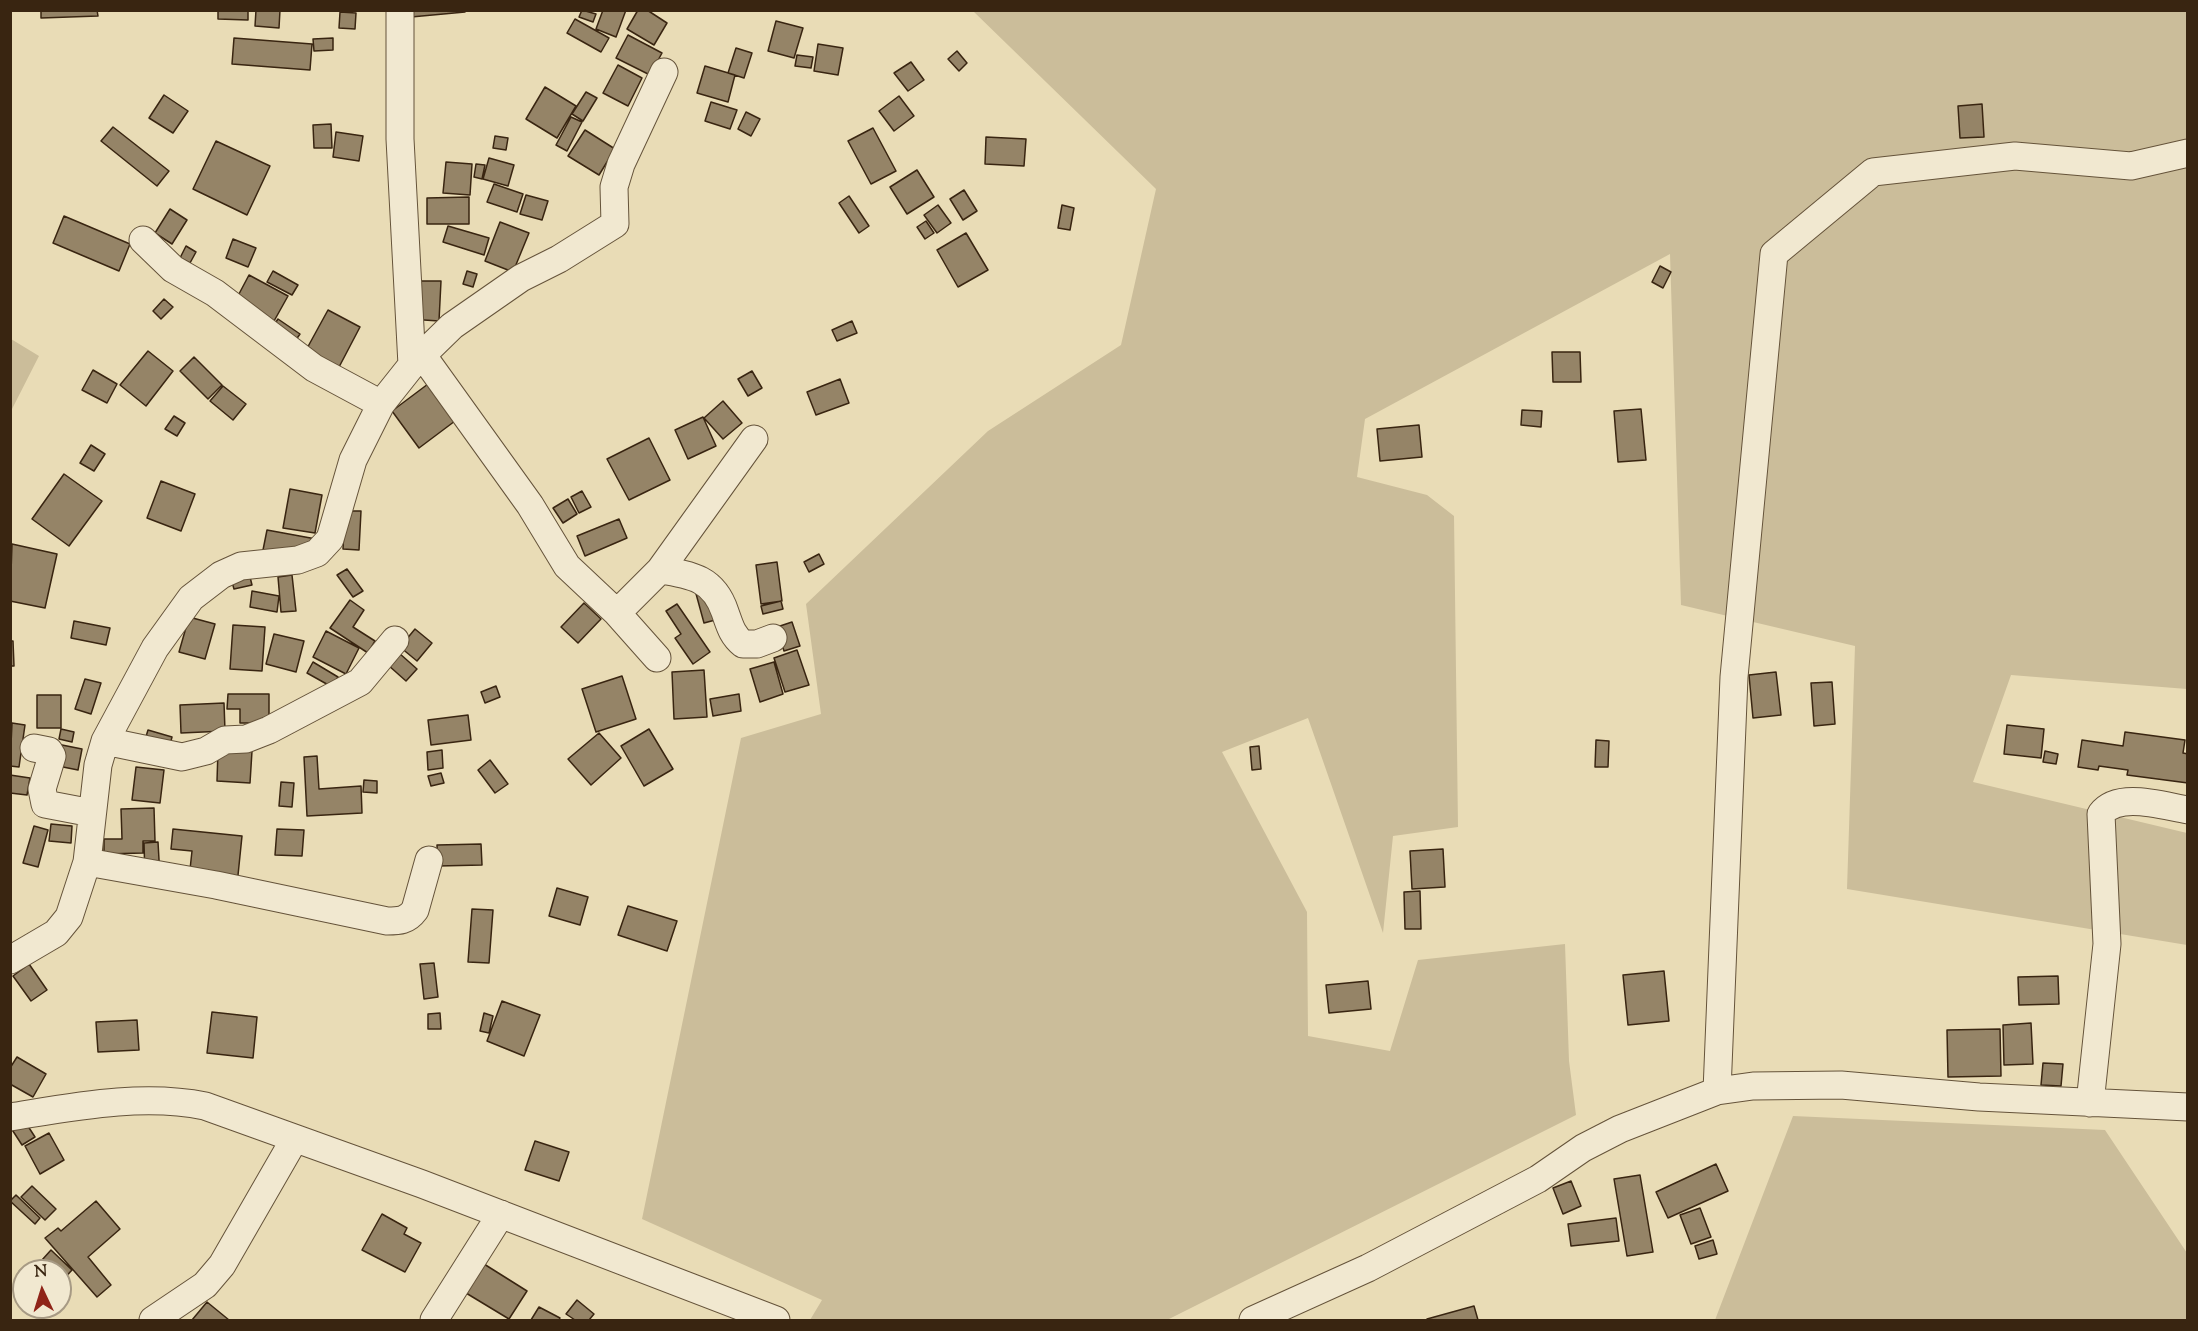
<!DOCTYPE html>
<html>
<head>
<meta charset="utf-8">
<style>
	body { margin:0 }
	#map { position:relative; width:2198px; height:1331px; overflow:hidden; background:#e9dcb6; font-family:"Sorts Mill Goudy",serif }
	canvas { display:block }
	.frame { position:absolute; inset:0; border:12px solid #392511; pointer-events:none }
	.north { position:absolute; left:12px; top:1259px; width:60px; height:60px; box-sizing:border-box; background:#f1e8d0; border:2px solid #a79a84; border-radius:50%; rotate:356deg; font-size:16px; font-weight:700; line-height:24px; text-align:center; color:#392511 }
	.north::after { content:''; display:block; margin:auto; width:21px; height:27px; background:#8f2418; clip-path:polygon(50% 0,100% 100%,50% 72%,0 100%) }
</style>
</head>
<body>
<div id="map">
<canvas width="2198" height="1331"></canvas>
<div class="frame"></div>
<div class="north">N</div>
</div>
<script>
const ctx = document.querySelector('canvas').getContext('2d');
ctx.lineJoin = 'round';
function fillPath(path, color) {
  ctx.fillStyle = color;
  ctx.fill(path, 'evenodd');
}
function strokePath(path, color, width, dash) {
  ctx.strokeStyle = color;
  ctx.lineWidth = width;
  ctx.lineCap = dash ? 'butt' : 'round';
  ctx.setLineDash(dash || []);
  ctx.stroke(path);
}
fillPath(new Path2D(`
	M973,11H2187V689L2011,675L1973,782L2187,833V945L1847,889L1855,646L1681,605L1670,254L1365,419L1357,477L1427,495L1454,516L1458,827L1393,836L1383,933L1308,718L1222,752L1307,912L1308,1036L1390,1051L1418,960L1565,944L1569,1061L1576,1115L1167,1320H810L822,1300L642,1219L741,738L821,714L806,604L988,431L1121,345L1156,189Z
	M11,339L39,356L11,411Z
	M1793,1116L2105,1130L2187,1253V1320H1715Z`), '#cbbd9a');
const building = new Path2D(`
	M41,10H97L98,16L41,18Z
	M218,10H248V20L218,19Z
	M256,10H280L279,28L255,26Z
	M410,10H465V12L411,17Z
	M582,10L596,14L593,22L579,17Z
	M603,10H626L616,37L596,29Z
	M638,10H647L667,23L654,45L627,29Z
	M340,12L356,13L355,29L339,28Z
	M575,19L609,38L601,52L567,33Z
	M776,21L803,28L794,58L768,51Z
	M628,35L662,53L650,75L616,58Z
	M234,38L312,44L310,70L232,64Z
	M333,38V50L314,51L313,39Z
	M818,44L843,48L838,75L814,71Z
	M736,48L752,53L744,78L728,73Z
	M957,51L967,63L959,71L948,59Z
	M797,55L813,57L811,68L795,66Z
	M911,62L924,80L908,91L894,73Z
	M618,65L642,78L628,106L603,93Z
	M705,66L735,75L728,102L697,93Z
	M545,87L576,106L557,138L526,119Z
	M586,92L597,98L583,121L572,114Z
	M164,95L188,111L173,133L149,118Z
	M899,96L914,116L894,131L879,111Z
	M711,102L737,110L730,129L705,121Z
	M1982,104L1984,137L1960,138L1958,106Z
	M746,112L760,119L751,136L738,129Z
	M571,117L582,122L567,151L556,145Z
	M331,124L332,148H314L313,125Z
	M113,127L169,171L157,186L101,141Z
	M873,128L896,171L871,184L848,141Z
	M585,130L615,149L599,175L568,156Z
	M336,132L363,136L359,161L333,157Z
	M495,136L508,138L506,150L493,148Z
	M986,137L1026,139L1024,166L985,164Z
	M216,141L270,166L247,215L193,189Z
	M489,158L514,165L508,186L483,179Z
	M446,162L472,164L470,195L443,193Z
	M476,164L485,165L482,179L474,177Z
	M917,170L934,197L907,214L890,187Z
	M494,184L523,194L517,212L487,202Z
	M964,190L977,211L963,220L950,199Z
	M526,195L548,201L542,220L520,214Z
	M849,196L869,226L859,233L839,203Z
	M469,197V224H427V198Z
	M938,205L951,223L937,233L924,215Z
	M1062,205L1074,208L1070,230L1058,228Z
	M170,209L187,220L172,244L155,233Z
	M64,216L130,244L119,271L53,243Z
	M926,221L934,233L925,239L917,227Z
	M500,222L529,233L513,272L485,261Z
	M448,226L489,238L484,255L443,242Z
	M966,233L988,270L958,287L937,250Z
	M233,239L256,248L248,267L226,258Z
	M186,246L196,252L190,263L180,258Z
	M1660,266L1671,272L1663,288L1652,282Z
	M273,271L298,285L292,295L267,282Z
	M467,271L477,274L473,287L463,284Z
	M249,275L288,296L269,330L231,309Z
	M410,281H441L439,321L409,319Z
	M164,299L173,307L161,319L153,311Z
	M328,310L360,327L338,369L305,352Z
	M278,319L300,334L291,347L269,332Z
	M852,321L857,333L837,341L832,330Z
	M148,351L173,371L146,406L120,385Z
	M1552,352H1580L1581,382H1553Z
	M194,357L222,385L208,399L180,371Z
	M93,370L117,384L107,403L82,390Z
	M752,371L762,388L748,396L738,379Z
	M840,379L849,403L816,415L807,392Z
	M428,384L455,421L419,448L392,411Z
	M223,386L246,404L233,420L210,401Z
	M723,401L742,423L723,439L704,418Z
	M1641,409L1646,460L1618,462L1614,411Z
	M1522,410L1542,411L1541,427L1521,425Z
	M174,416L185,423L177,436L165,429Z
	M703,417L716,446L688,459L675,430Z
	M1419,425L1422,457L1380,461L1377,429Z
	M649,438L670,480L629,500L607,459Z
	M91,445L105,454L94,471L80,463Z
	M64,474L102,501L69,546L32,519Z
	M161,481L195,494L181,531L147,518Z
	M290,489L322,495L315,533L283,528Z
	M582,491L591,507L579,513L571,497Z
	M568,499L577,514L563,523L553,508Z
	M345,511H361L359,550L343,549Z
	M619,519L627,538L585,556L577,536Z
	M267,530L316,539L312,559L263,550Z
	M12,544L57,554L45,608L10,601Z
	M819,554L824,564L809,572L804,562Z
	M777,562L782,601L761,604L756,565Z
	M347,569L363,591L353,597L337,575Z
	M292,575L296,611L281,612L278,577Z
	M250,577L252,585L234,589L232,582Z
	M710,586L719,619L704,623L695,590Z
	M252,591L279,596L277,612L250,607Z
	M350,600L364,610L353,627L375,641L368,653L330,628Z
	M781,601L783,609L763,614L761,606Z
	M584,603L601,619L578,643L561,627Z
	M677,604L710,652L693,664L675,638L681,634L666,611Z
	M189,617L215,624L205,659L179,652Z
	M74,621L110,628L106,645L71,638Z
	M792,622L800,646L784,651L777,627Z
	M233,625L265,627L262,671L230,669Z
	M415,629L432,643L417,661L400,647Z
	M326,631L359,648L346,674L313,657Z
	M274,634L304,641L296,672L266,664Z
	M10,641H13L14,666H10Z
	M797,650L809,685L785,692L774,658Z
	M399,653L417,669L406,681L388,665Z
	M313,662L338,677L332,687L307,673Z
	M774,662L783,694L760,702L750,669Z
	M704,670L707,717L674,719L672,672Z
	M1776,672L1781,715L1753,718L1749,675Z
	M622,676L636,719L596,732L582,689Z
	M85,679L101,683L91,714L75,709Z
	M1832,682L1835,724L1814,726L1811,683Z
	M496,686L500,697L485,703L481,692Z
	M228,694H269V723H240V709H227Z
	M739,694L741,711L713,716L710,699Z
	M37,695H61V728H37Z
	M224,703L225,731L181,733L180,705Z
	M468,715L471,740L431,745L428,720Z
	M12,723L25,725L19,767L10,766Z
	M2007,725L2044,729L2041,758L2004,754Z
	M61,729L74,732L72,742L59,739Z
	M649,729L673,769L644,786L621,746Z
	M148,730L172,737L166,760L141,753Z
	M2125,732L2185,740L2183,753L2188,754V783L2127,775L2128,770L2099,766L2098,770L2078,767L2082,740L2123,746Z
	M599,733L621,758L591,785L568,759Z
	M1596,740L1609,741L1608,767H1595Z
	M57,744L82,749L78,770L53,765Z
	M1259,746L1261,769L1252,770L1250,747Z
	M218,750L252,751L250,783L217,781Z
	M442,750L443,768L428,770L427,752Z
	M2045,751L2058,754L2056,764L2043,762Z
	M317,756L319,789L361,786L362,813L307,816L304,757Z
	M490,760L508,784L495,793L478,770Z
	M136,767L164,770L160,803L132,800Z
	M441,773L444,783L431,786L428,776Z
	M10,775L30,778L27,795L10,793Z
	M364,780L377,781V793L363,792Z
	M281,782L294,783L292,807L279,806Z
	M154,808L155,841H143V853L104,854V839H122L121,809Z
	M51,824L72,826L71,843L49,841Z
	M34,826L48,830L38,867L23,863Z
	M173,829L242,836L237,885L188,888L192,851L171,849Z
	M277,829L304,830L302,856L275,855Z
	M158,842L160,877H145L144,843Z
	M481,844L482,865L438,866L437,845Z
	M1443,849L1445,887L1412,889L1410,851Z
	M557,888L588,897L580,925L549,916Z
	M1420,891L1421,929H1405L1404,892Z
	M628,906L677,921L667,951L618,935Z
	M472,909L493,910L489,963L468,962Z
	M434,963L438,997L424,999L420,964Z
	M29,964L47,990L31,1001L13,976Z
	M1664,971L1669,1021L1628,1025L1623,975Z
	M2058,976L2059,1004L2019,1005L2018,977Z
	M1368,981L1371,1009L1329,1013L1326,985Z
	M502,1001L540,1015L524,1056L487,1041Z
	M212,1012L257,1017L253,1058L207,1053Z
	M440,1013L441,1029H428V1014Z
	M484,1013L493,1016L489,1033L480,1031Z
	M137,1020L139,1050L98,1052L96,1022Z
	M2031,1023L2033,1064L2004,1065L2003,1025Z
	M2000,1029L2001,1076L1948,1077L1947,1030Z
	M17,1057L46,1074L33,1097L10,1084V1068Z
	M2043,1063L2063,1064L2061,1086L2041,1085Z
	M24,1120L35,1137L22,1145L11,1128Z
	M49,1133L64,1160L40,1174L25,1146Z
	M535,1141L569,1152L559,1181L525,1170Z
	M1716,1164L1728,1191L1668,1218L1656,1192Z
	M1640,1175L1653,1252L1627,1256L1614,1179Z
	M1571,1181L1581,1206L1563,1214L1553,1188Z
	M32,1186L56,1209L45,1220L21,1197Z
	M16,1195L40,1218L35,1224L10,1201Z
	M96,1201L120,1229L88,1257L111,1285L97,1297L45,1238L58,1228L61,1231Z
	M1700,1208L1711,1237L1691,1244L1680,1215Z
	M382,1214L407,1228L404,1234L421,1243L405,1272L362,1250Z
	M1616,1218L1619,1241L1571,1246L1568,1224Z
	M1713,1240L1717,1254L1699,1259L1695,1246Z
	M51,1250L72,1270L60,1283V1271H32Z
	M484,1264L527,1291L509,1319L466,1293Z
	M577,1300L594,1314L589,1320H575L566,1314Z
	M207,1302L229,1320H192Z
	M1474,1306L1478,1320H1427V1319Z
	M539,1307L560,1318L559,1320H531Z`);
fillPath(building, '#958467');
strokePath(building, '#392511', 1.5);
const minor = new Path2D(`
	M400,10V139L412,365
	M143,240L173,269L215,293L314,368L381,404
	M423,356L530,505L567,566L617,613L657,658
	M660,570C693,575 714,579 725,612C730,626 732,635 743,644H757L773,638
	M617,613L660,570L754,439
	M105,741L182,757L206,751L225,740L246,739L269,730L360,682L395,640
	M34,748L49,751L52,756L42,789L45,804L92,813
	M87,862L216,885L387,921C399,921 407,921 415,910L429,860
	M10,960L56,933L69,917L87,862L98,765L105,741L155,648L191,598L221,575L241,566L298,560L317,553L330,539L353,460L381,404L412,365L452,326L521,278L559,259L615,224L614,187L621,164L664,72
	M1717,1091L1734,677L1774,254L1873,172L2015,156L2131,166L2188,153
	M2090,1103L2107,944L2101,814C2118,791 2163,806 2188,810
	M10,1117C73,1107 142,1093 205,1106L422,1184L776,1320
	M153,1320L205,1285L222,1265L294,1140
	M434,1320L501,1214
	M1253,1320L1368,1268L1538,1179L1583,1148L1620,1129L1717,1091L1753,1086L1841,1085L1979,1097L2188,1107`);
strokePath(minor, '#65533a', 29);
strokePath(minor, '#f1e8d0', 27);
</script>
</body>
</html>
